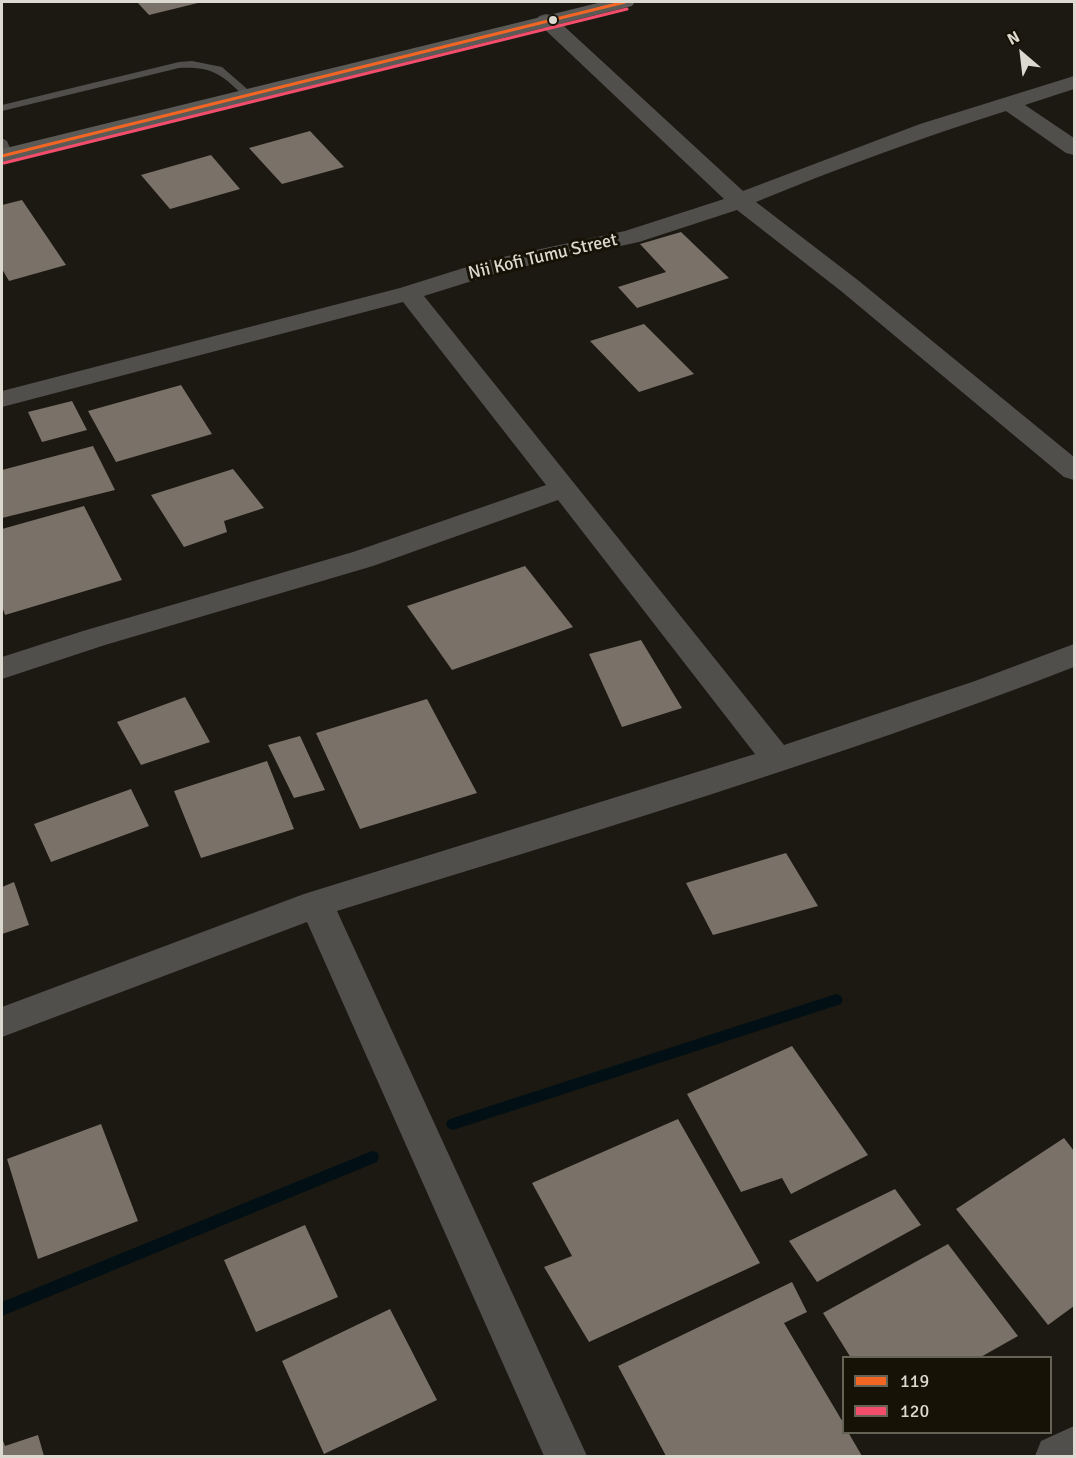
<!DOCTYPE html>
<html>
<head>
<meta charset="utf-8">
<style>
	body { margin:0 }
	#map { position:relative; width:1076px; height:1458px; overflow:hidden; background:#1b1912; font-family:Signika,sans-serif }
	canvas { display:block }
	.frame { position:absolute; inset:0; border:3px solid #dbd9d0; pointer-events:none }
	.legend { position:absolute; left:842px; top:1356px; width:210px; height:78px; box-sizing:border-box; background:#161205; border:2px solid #656256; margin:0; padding:8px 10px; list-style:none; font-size:18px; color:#dbd9d0 }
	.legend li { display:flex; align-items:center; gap:12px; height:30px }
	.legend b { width:30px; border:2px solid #656256 }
	.north { position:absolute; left:992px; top:24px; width:60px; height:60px; -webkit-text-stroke:4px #161205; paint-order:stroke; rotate:332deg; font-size:16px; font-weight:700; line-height:24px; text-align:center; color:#dbd9d0 }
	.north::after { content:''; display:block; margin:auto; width:21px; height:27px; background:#dbd9d0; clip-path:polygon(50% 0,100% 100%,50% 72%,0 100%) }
</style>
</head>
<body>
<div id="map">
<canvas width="1076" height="1458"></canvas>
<div class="frame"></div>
<ul class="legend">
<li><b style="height:8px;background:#f26522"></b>119</li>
<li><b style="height:8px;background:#f44d6c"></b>120</li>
</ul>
<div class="north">N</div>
</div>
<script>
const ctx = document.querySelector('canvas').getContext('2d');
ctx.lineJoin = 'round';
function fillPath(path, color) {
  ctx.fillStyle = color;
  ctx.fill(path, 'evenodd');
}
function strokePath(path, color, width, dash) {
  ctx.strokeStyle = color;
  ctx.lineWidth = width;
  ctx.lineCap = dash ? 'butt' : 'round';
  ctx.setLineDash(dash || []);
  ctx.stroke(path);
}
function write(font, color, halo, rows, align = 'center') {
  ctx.font = font + ' Signika,sans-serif';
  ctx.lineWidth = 6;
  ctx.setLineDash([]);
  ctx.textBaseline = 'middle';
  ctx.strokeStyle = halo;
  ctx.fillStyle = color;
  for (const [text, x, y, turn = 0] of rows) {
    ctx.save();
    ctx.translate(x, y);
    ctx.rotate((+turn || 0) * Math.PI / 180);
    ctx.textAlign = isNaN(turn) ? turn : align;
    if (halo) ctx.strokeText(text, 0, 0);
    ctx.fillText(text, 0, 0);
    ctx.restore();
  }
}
fillPath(new Path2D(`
	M836,994L841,996L843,1000L841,1004L453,1130L448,1128L446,1124L448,1120L453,1118Z
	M372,1151L377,1152L379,1157L377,1162L2,1316V1302Z`), '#021015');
fillPath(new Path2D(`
	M137,2H202L149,15Z
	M310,131L344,167L282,184L249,148Z
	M211,155L240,189L170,209L141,175Z
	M22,200L66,265L9,281L2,269V205Z
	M681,232L729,278L637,308L618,287L666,272L640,244Z
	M644,324L694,374L639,392L590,341Z
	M181,385L212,434L116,462L88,411Z
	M72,401L87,430L42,442L28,412Z
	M93,446L115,490L2,518V470Z
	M233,469L264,508L224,521L227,532L184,547L151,495Z
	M84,506L122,580L5,615L2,606V529Z
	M525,566L573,627L452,670L407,606Z
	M641,640L682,708L622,727L589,654Z
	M185,697L210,742L141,765L117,722Z
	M427,699L477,793L360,829L316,733Z
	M300,736L325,790L294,798L268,745Z
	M267,761L294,829L201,858L174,791Z
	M131,789L149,826L51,862L34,824Z
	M786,853L818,906L713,935L686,883Z
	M14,882L29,925L2,934V887Z
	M792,1046L868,1155L791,1194L782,1178L741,1192L687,1094Z
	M678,1119L760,1263L589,1342L544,1267L572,1256L532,1183Z
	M101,1124L138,1221L38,1259L7,1159Z
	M1064,1138L1074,1151V1306L1048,1325L956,1209Z
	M895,1189L921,1225L817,1282L789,1241Z
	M305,1225L338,1297L256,1332L224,1260Z
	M948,1244L1018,1336L979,1358H851L823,1313Z
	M792,1282L807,1312L784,1323L844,1424V1432H848L862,1456H666L618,1366Z
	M390,1309L437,1400L324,1454L282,1361Z
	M38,1435L44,1456H2V1438L5,1446Z`), '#7a7169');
fillPath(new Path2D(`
	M192,61L222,67L254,95L245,97C222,75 213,66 179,68L2,111V105L179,62Z
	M2,138L7,141L13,155L12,157H4L3,155Z`), '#504f4c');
fillPath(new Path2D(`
	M546,14L553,16L743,191L920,124L1074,76V89L1025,105L1074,138V155L1066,153L1006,111C921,138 838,168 756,202L859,281L1074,457V480L1064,477L841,291L737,210L639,242L504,271L424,296L784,745L975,681L1074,644V667C835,760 582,835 337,911L587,1456H544L307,922L2,1037V1007L304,894L755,754L558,500L373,566L105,645L2,679V657L83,631L353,552L546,485L403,302L2,407V391L400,288L489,260L625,231L724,199L539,24L536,20L539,16Z
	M1074,1426V1456H1035L1041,1441Z`), '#504f4c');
fillPath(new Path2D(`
	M602,2H635L632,6L2,163V149Z`), '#5c5a57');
strokePath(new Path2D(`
	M2,156L625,2`), '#f26522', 3);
strokePath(new Path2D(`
	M4,163L627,9`), '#f44d6c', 3);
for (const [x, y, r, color] of [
	[553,20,5,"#dbd9d0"]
]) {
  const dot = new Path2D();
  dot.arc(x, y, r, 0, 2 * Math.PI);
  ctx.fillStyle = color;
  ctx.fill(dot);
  strokePath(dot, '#161205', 2);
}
write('18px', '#dbd9d0', '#161205', [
	["Nii Kofi Tumu Street",543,257,-13]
]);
</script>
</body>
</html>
